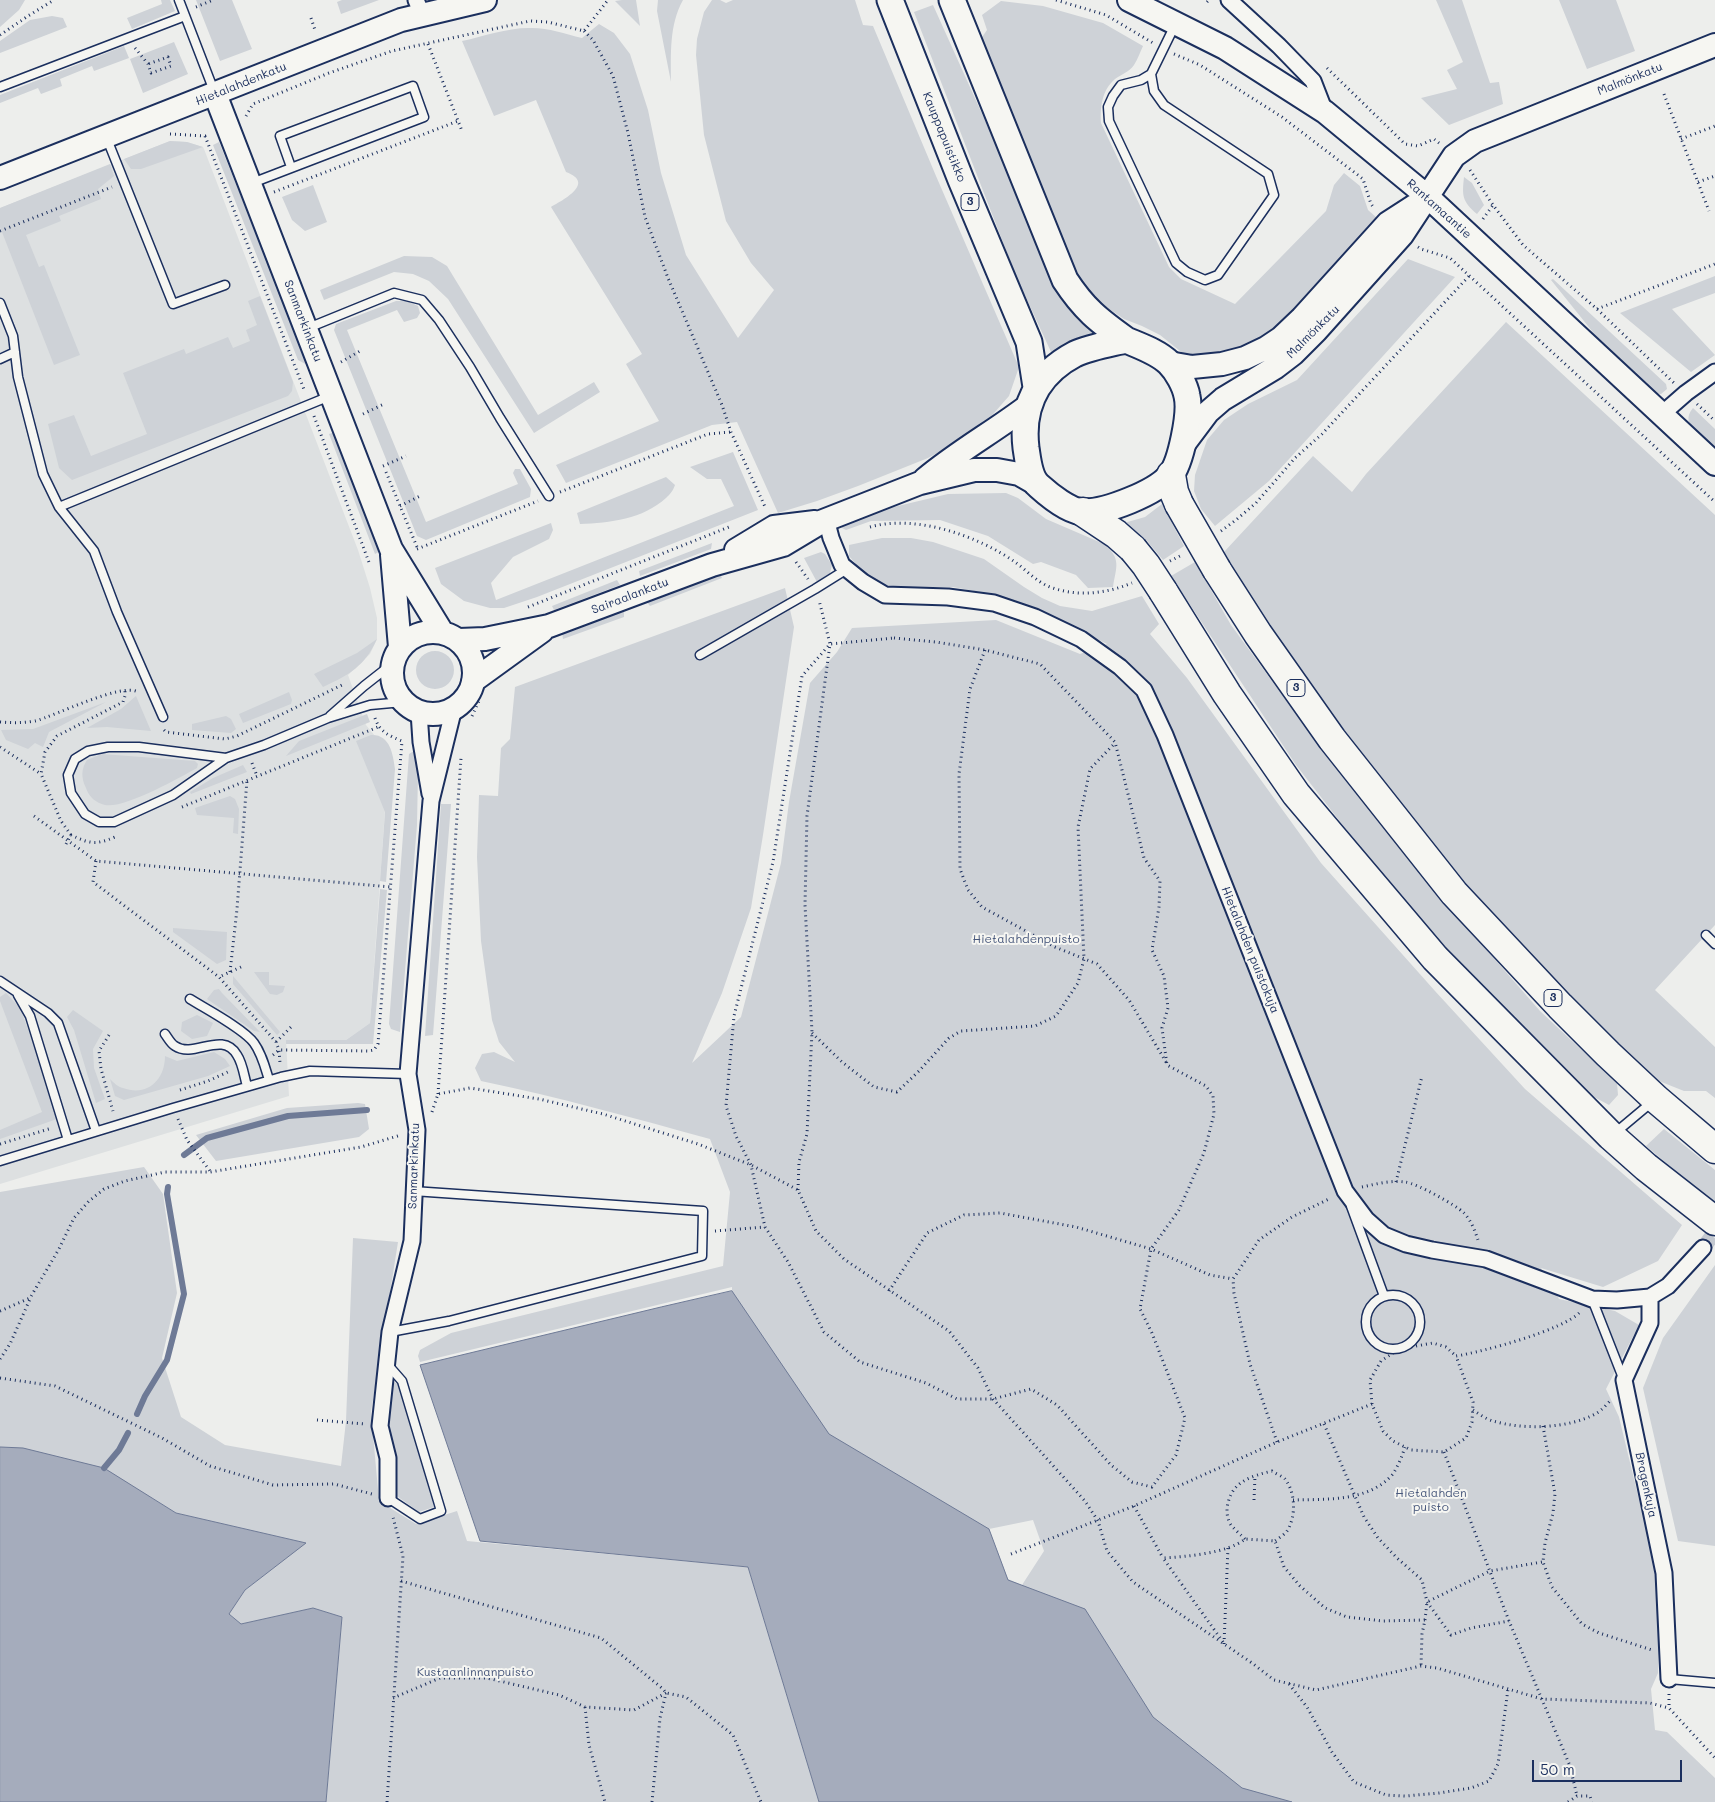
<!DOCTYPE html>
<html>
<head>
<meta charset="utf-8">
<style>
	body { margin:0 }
	#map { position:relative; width:1715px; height:1802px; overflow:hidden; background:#edeeec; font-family:Mali,sans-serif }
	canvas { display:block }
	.scale { position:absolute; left:1532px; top:1760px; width:150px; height:22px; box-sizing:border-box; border:2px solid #1b2f5e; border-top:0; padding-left:6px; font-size:15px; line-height:18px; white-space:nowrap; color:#1b2f5e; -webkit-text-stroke:4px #f6f6f2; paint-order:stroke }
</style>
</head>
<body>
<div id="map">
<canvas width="1715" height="1802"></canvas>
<div class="scale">50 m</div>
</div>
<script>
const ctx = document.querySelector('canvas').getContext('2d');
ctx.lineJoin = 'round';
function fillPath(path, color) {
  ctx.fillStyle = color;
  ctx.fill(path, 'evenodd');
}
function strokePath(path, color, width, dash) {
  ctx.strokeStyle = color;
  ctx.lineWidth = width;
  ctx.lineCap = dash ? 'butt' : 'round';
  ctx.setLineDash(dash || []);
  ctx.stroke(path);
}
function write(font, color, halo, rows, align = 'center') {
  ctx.font = font + ' Mali,sans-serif';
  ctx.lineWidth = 4;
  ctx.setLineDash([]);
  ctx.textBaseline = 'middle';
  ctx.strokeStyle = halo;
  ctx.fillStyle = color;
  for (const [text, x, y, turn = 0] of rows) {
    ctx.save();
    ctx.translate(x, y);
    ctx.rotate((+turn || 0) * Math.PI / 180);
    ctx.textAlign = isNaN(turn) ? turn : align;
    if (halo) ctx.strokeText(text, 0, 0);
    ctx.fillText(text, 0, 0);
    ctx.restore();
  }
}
fillPath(new Path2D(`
	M170,141L187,142L203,147L204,149L358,550L370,588L377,618V639L370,654L348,675L366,725L389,753L370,1023L346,1040H286L289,1096L0,1184V208Z`), '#dde0e1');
fillPath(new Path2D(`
	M0,0H25L19,10L0,27Z
	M161,0H170L175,11L132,29L127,18L162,4Z
	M196,0H232L252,49L220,61Z
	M342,0H379L341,14L337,2Z
	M622,0H636L640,26L615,1Z
	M658,0H683C669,25 671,54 671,82L657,11Z
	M712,0H720L726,3L733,0H855L863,25L873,26L936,176L1019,367L1009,396L980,429L928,458L858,486L817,501L778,513L737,422L712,425L566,483L556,465L659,421L626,364L642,354L551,207C563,200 596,183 566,172L536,100L494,116L462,41C485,36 509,27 532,28C549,28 565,34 582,38L599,24L614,33L630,54L648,110L661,173L686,255L738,338L774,290L751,263L726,221L704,135L696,55L697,39L704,12Z
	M1436,0H1462L1490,83L1499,82L1503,104L1449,125L1421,98L1457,89L1447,70L1463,62Z
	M1559,0H1616L1635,51L1587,69Z
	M1001,1L1043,6L1103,23L1143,46C1140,52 1138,59 1134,65C1129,72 1122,74 1115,79C1102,90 1100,107 1101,123L1169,267L1181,279L1235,304L1326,211L1334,185L1344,173L1360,186L1368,210L1377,218L1297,313L1262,342L1201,358L1185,355L1160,335L1142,326L1124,319L1103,305L1072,277L978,43L987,30L982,15Z
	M933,5L1065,298L1096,336L1052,354L1016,276L914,12Z
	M52,16L63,18L67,27L0,53V41L30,20Z
	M174,42L188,74L143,93L130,59Z
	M124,46L129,58L94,71L92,66L60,79L62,86L41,94L38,88L0,103V95Z
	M170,141L187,142L203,147L141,169H131L124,159Z
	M219,142L309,366L298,360L213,145Z
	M110,164L114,176L98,189L101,199L59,216L61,221L26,235L39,267L44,265L80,355L54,365L0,227V208Z
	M1464,177L1472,183L1484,205L1477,214C1462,201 1462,196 1464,177Z
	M313,185L327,222L305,231L292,220L282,197Z
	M404,256L432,257L447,266L538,415L594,382L600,392L534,433L448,299L429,281L413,274L394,272L324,300L320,290Z
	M1408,259L1455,277L1269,481L1215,526L1201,509L1194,491L1195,475L1207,440L1224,420L1248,404L1297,380Z
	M1715,276V293L1672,309L1715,355L1691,372L1620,313Z
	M1553,279L1666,384L1667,389L1661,394L1652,393L1600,341L1551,280Z
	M260,296L293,382L292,391L288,396L72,480L59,468L48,424L74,415L91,456L147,434L123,373L184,349L186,354L228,337L233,348L250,341L246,330L257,325L248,301Z
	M396,301H407L418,306L420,313L417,318L404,322L397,310L347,330L426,522L518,484L513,473L515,469H520L531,489L530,497L426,540L417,536L334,330L336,324Z
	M1506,322L1715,515V925L1655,990L1715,1047V1098L1706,1091H1684L1654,1079L1581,1011L1478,899L1380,782L1323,705L1250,598L1224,552L1313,456L1352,492L1366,474Z
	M1693,408L1715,429V450C1704,440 1678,425 1693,408Z
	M335,432L382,550L375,554L329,434Z
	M733,452L758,510L537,597L504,608H490L464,601L441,584L435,568L551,523L553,530L549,539L513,557L491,583L496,600L734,506L721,479H707L690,467Z
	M666,477L675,485C673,491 670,494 666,498C643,519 610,523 580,524L577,513Z
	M1006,493L1018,498L1046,519L1104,544C1122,559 1116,567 1113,587L1088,588L1076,575L1041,562L1033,564L988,536L940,520L871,521L846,530L838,526L877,511L948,494Z
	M1162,504L1184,546L1163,560L1147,541L1124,523L1145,517Z
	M882,538H911L933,542L984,559L1024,587L1042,598L1060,606L1092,611L1142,596L1159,624L1150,634L1187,678L1321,863L1435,991L1525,1089L1682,1225L1658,1261L1603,1287L1541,1268L1559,1299L1615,1311L1639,1325L1606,1389L1619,1417L1659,1582L1658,1673L1651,1689L1655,1730L1667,1732L1715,1778V1802H1191L661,1307L732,1291V1287L420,1362L418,1356L420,1350L451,1333L723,1266L730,1192L710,1139C634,1118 558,1097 481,1081L475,1068L482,1054L494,1052L515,1062L499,1042L492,1020L481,941L477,857L479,795L498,796L501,748L510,739L515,687L785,588L794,627L763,835L751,908L722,993L692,1063L741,1017L781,863L789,802L810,683L837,652L852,628L996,620L1080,654L1107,644L1032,607L995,595L953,587H900L878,584L866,576L849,556V545ZM1033,1520L1044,1551L1022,1585L1008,1579L989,1529Z
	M712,543L711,549L640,576L639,571Z
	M821,552L825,554L832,565L830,573L817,582L804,558Z
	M1195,562L1231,625L1326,755L1416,869L1540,1011L1617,1083L1618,1095L1609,1105L1583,1091L1401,900L1296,765L1171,576Z
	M719,572L722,578L650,606L646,601Z
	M617,580L620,585L554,610L552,606Z
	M624,609V617L563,639L562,633Z
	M377,639C365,666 349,675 323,687L314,674L357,653Z
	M416 670a19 19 0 1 1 38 0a19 19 0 1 1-38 0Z
	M289,692L292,700L291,704L243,723L239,714Z
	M136,696L151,731L107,727L87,728L121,709Z
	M106,702L49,732L43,747L35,743L28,749L6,740L1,730L33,729Z
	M367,714L370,722L286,756L299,741Z
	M226,716L231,719L236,729L231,733L192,730V724Z
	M371,735C390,734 393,754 395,769L386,882L380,881L385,812L356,741Z
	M417,749L418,773L417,825L400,1032L391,1029L389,1024L409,754Z
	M102,754L195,761L198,764L197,768C179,778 124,809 105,805C96,803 89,797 86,788C81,778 81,769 87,760Z
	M243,765L247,772L191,794L190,792L213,778Z
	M230,796L235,799L239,809L238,834L233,833L234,818L197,815L195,808Z
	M441,804H451L433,1035L425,1036Z
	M380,889L387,890L373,1044H286V1040H346L370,1023Z
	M173,928L227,932L226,960L217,964L173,932Z
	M254,972H269V985L285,986L283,992L277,995L270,994Z
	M233,976L280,1032L277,1035L233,984Z
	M219,989L222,993L260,1032L254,1031L207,999L214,990Z
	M6,993L20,1008L41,1064L57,1119L0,1139V1130L42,1112L0,1001V997Z
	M73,1010L103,1031L93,1049L94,1068L105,1099L96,1103L74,1030L67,1017Z
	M197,1015L213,1023L207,1036L192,1039L181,1031L182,1022Z
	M214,1052L225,1059L230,1066L208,1076L124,1100L115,1096L110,1079C114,1083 118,1087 123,1088C147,1097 165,1080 165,1056L177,1061Z
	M358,1103L365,1104L369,1129L359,1137L216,1161L196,1135L287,1108Z
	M1664,1129L1715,1170V1204L1646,1146Z
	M144,1167L163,1194L177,1293L162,1358L181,1417L225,1445L341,1466L346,1421L353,1238L398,1242L371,1412L379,1501L416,1524L457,1511L467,1541L748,1567L819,1802H326L342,1617L313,1608L241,1624L229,1614L245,1590L305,1543L176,1513L152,1498L0,1499V1192Z
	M1715,1265V1546L1678,1541L1643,1388L1663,1338Z
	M393,1382L399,1384L434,1507L419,1512L394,1494L386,1423Z`), '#ced2d7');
const water = new Path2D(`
	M732,1291L829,1434L989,1529L1008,1580L1085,1609L1153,1717L1242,1788L1292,1802H819L748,1567L480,1541L420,1365L661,1307Z
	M0,1447L23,1448L104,1468L176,1513L306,1543L245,1590L229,1614L241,1624L313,1608L342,1617L326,1802H0Z`);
fillPath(water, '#a5acbc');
strokePath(water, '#6e7a96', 1);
strokePath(new Path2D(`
	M184,1155L207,1138L288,1116L367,1110
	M137,1414L145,1396L167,1360L184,1294L167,1194L168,1187
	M104,1468L119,1450L128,1433`), '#6e7a96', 6);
strokePath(new Path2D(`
	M1703,1248L1715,1232`), '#c3c8d0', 15, [15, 8]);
const lane = new Path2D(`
	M179,0L214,91
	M1151,74L1141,80L1121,85L1113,96L1108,107L1109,121L1176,263L1187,272L1205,280L1218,275L1274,195L1268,174L1164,105L1154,91L1151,74L1175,25
	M0,87L185,16
	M107,139L173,304L225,285
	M252,183L424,117L413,86L280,136L291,167
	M0,303L13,336L18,377L43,474L59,507L94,551L117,612L163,717
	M308,328L394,293L422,300L439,320L470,367L500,418L549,496
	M0,359L15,352
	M59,507L330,396
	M700,655L815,589L847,569
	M330,716L364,686L392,664
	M226,758L139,747H108L88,751L75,759L68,775L71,793L85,814L99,822H114L173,795L226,758L264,745L328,718L370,705L403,702
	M1706,935L1715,944
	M0,981L48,1013L58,1023L96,1131
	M18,995L30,1016L68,1140
	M190,999C206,1009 244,1029 254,1043C262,1054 265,1067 269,1080
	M165,1034C168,1038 171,1044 175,1046C194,1059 222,1030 237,1055C243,1064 244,1076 247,1086
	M1615,1133L1652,1102
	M0,1161L173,1108L281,1077L310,1071L408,1074
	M1351,1206L1384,1296
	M1366 1322a27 27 0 1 1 54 0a27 27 0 1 1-54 0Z
	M1592,1299L1623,1378
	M390,1332L449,1321L702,1256L703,1211L413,1191
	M388,1365L402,1381L441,1511L420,1519L388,1498
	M1669,1679L1715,1683`);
const street = new Path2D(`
	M416,0L422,14
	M1229,0L1279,46L1313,81L1325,112
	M1662,414L1686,393L1715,372
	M826,519L831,538L842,565L863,582L885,595L948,597L994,603L1035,617L1081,639L1120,667L1144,690L1165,735L1345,1191L1366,1219L1384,1235L1406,1244L1432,1250L1486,1259L1592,1299L1617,1300L1650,1297L1668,1286L1703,1248
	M419,712L421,742L430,794
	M1650,1297V1323L1624,1380L1664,1573L1669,1679
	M388,1498V1458L380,1426L390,1332L412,1241L417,1130L408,1074L431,801L454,708`);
const secondary = new Path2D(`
	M1129,0L1225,48L1325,112L1428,197L1715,464
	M215,94L391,549L442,632
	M0,178L401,20L485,0
	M1169,363L1192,367L1222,364L1245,358L1266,348L1281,338L1302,318L1388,223L1419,203
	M1181,448L1208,412L1223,399L1276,367L1293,354L1316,331L1402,235L1454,156L1475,141L1715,45
	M925,479C957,452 995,431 1029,405
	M736,550L774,527L815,522
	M392,555L400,647
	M392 673a41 41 0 1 1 82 0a41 41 0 1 1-82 0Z
	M459,640L485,639L549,626L712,565L783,545L823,521L920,483L974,470H997L1019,474L1033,482
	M473,681L542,631`);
const primary = new Path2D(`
	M890,0L961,180L1029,342L1036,387
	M952,0L1065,280C1084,309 1098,320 1126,340
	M1126,340C1140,346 1158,352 1169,363C1177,371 1185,385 1187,396C1191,413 1181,463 1170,476C1155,493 1107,512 1084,512C1070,512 1049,495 1039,486C1029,478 1028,460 1026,448C1021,406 1037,374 1075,354C1090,347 1109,344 1126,340Z`);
const highway = new Path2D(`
	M1171,475L1174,492L1179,504
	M1083,512L1116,534L1133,549
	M1217,570L1258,634L1332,739L1454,893L1560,1006L1608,1054L1656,1099L1715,1149
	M1163,591L1227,694L1296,794L1435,958L1611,1136L1646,1167L1715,1221`);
strokePath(lane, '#1b2f5e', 11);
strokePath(street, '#1b2f5e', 19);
strokePath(secondary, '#1b2f5e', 26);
strokePath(primary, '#1b2f5e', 29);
strokePath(highway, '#1b2f5e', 31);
strokePath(new Path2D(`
	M1056,0L1106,15L1153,43
	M1207,2L1209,0
	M196,7L213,0
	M311,18L315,30
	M584,31L593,40L613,76L628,133L645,217L668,278L722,405L731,432L766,509
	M0,35L28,16L54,0
	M428,44L462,131
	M135,48L148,64L151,73L171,66L168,57L148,64
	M1174,54L1200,65L1282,117L1363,179L1371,204L1374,208
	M1327,68L1405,144L1418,146L1434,139L1439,143
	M1664,94L1709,211
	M246,116L253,104L329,73L392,51L530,21L548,22L584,31L608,0
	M170,134L206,136
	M205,136L305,392
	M1681,139L1715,126
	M1470,170L1493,205L1523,245L1597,309L1674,383
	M1698,182L1715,176
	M274,192L458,121
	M1483,219L1493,205
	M0,231L112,187
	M1418,247L1421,249L1450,258L1715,502
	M1597,309L1715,264
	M341,362L360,351
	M1697,404L1715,421
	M363,414L384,404
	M314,416L370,565
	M383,466L406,456
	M386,472L417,547
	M560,492L708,434L731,432
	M400,506L422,495
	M870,527C916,514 978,536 1015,562C1026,570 1037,582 1050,587C1077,597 1105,594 1132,583
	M1221,531L1236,520L1256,503L1295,458L1322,434L1470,275
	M417,549L538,501
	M1170,561L1182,555
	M796,562L808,579
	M528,607L729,527
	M894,638L936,642L985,650L1040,664L1115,742L1144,858L1160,881L1159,907L1152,950L1164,976L1168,1008L1162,1028L1167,1065L1206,1086L1213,1096L1214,1114L1204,1153L1179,1210L1151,1249L1140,1309L1152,1333L1185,1418L1176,1455L1152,1487L1132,1482L1111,1465L1057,1405L1031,1389L993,1399H957L926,1383L860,1362L824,1332L788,1262L765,1227L751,1165L736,1136L726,1106L734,1016L773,862L802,676L830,644Z
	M985,650L970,689L959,774L960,869L968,890L982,907L1055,947L1097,964L1129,1000L1166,1062
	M472,716L479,701
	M0,722C12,723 23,723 35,721C55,716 122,682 138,692
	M164,730L166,732L225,739L237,736L344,684
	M0,747L41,774
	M252,763L257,776
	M182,807L378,727
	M34,816L96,861L391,887
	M71,835L61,821L41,774L45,752L57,736L123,702L125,696V690
	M66,844L71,835C90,844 96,845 115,837
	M96,861L93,882L219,977
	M241,967L219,977L276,1042L279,1050L280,1063
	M230,972L237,909L247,780
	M812,1033L842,1062L874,1087L897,1092L919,1071L949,1038L961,1031L1035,1026L1056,1016L1078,983L1084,959L1078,827L1090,769L1115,743
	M109,1035L99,1051L101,1069L113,1111
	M276,1042L291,1027
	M273,1055L279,1050L369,1051L374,1050L378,1044L402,741C389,736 379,731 375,718
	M180,1090L208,1081L230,1071
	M438,1094L461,758
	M432,1112L438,1094L470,1088L539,1099L603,1114L698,1144L751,1165L798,1190L816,1231L844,1259L949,1331L978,1368L993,1399L1085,1501L1098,1521L1107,1551L1133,1582L1252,1663L1274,1680L1316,1690L1421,1666L1437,1668L1542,1699L1650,1703L1669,1708L1715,1758
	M178,1119L187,1140L210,1171
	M0,1144L52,1128
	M1396,1182L1422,1076
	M1362,1187C1376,1184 1391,1180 1405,1182C1416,1183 1456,1205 1464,1213C1471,1220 1475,1231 1478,1240
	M798,1190L799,1162L807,1134L812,1032L805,905L807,816L830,644L819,600
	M715,1231L765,1227
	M889,1291L927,1233L964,1215L1000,1213L1076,1227L1151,1249L1210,1275L1233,1279
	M0,1311L30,1298L59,1249L74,1218L89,1201L104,1189L125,1181L165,1172H210L361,1147L401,1135
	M0,1359L10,1344L30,1299
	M0,1378L55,1386L162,1438L210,1466L273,1485L334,1484L372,1494
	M1372,1404L1370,1380L1381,1361L1399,1349L1433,1343L1446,1347L1456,1356
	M1473,1410C1479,1414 1486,1419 1493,1421C1523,1430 1569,1429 1597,1413C1602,1410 1607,1404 1611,1400
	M317,1420L365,1424
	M1324,1424L1364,1517L1378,1538L1397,1558L1422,1580L1427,1602L1451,1635L1471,1628L1509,1621
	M1543,1426L1555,1494L1553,1513L1545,1543L1543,1562L1552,1587L1582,1624L1599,1633L1652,1650
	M1277,1442L1250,1364L1234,1293L1233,1279L1259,1240L1292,1217L1331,1198
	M1444,1452L1509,1621L1570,1766L1577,1796
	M1254,1500L1255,1476
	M1293,1500C1326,1499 1368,1502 1392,1475C1398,1467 1402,1456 1405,1447
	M1134,1506L1163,1558
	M1245,1539C1240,1534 1235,1530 1231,1525C1227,1519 1226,1510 1228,1503C1233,1481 1252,1476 1272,1471C1276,1474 1282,1476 1285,1479C1296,1493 1296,1517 1287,1531C1284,1535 1279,1538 1275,1541
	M1011,1554L1134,1506L1277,1442L1372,1404L1383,1431L1393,1441L1411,1450L1444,1452L1466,1438L1472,1422L1473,1402L1456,1356C1482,1352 1564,1330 1580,1312
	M401,1581L601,1638L663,1689L666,1693L686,1697L733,1735L761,1802
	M1425,1620L1427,1602L1490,1571L1542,1562
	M1223,1642L1163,1558C1184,1557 1229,1553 1245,1539L1275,1541L1284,1567L1300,1586L1325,1608L1347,1617L1383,1621L1425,1620L1422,1634L1421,1666
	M1224,1644L1228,1547
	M1289,1684L1307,1707L1332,1752L1354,1782L1386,1795L1406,1796L1439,1793L1471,1788L1489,1781L1498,1764L1508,1689
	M1669,1694V1708
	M393,1698L440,1678H487L559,1695L585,1707L634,1710L666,1693
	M585,1707L589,1745L605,1802
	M387,1802L403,1556L393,1517
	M652,1802L660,1718L666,1693
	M1568,1802L1577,1796H1590L1592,1802`), '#1b2f5e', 3, [1, 4]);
strokePath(lane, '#f6f6f2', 8);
strokePath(street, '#f6f6f2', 15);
strokePath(secondary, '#f6f6f2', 22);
strokePath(primary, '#f6f6f2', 25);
strokePath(highway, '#f6f6f2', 28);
const highwayBridge = new Path2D(`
	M1179,504L1217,570
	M1133,549L1146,565L1163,591`);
strokePath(highwayBridge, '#1b2f5e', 31, []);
strokePath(highwayBridge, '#f6f6f2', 28);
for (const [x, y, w] of [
	[970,202,18],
	[1296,688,18],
	[1553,998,18]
]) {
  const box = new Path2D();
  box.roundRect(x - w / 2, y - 8.5, w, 17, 4);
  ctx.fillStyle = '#f6f6f2';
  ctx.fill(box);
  strokePath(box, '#1b2f5e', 1);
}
write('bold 11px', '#1b2f5e', null, [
	["3",970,202],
	["3",1296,688],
	["3",1553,998]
]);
write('12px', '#1b2f5e', '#f6f6f2', [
	["Malmönkatu",1630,79,-22],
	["Hietalahdenkatu",241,84,-22],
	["Kauppapuistikko",944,137,68],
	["Rantamaantie",1439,209,42],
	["Sanmarkinkatu",303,321,69],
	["Malmönkatu",1313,332,-45],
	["Sairaalankatu",630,596,-21],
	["Hietalahden puistokuja",1250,950,68],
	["Sanmarkinkatu",414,1166,-88],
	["Bragenkuja",1646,1485,78]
]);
write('12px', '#48587c', '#f6f6f2', [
	["Hietalahdenpuisto",1026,939],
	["Hietalahden",1431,1493],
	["puisto",1431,1507],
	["Kustaanlinnanpuisto",475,1672]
]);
</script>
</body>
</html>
